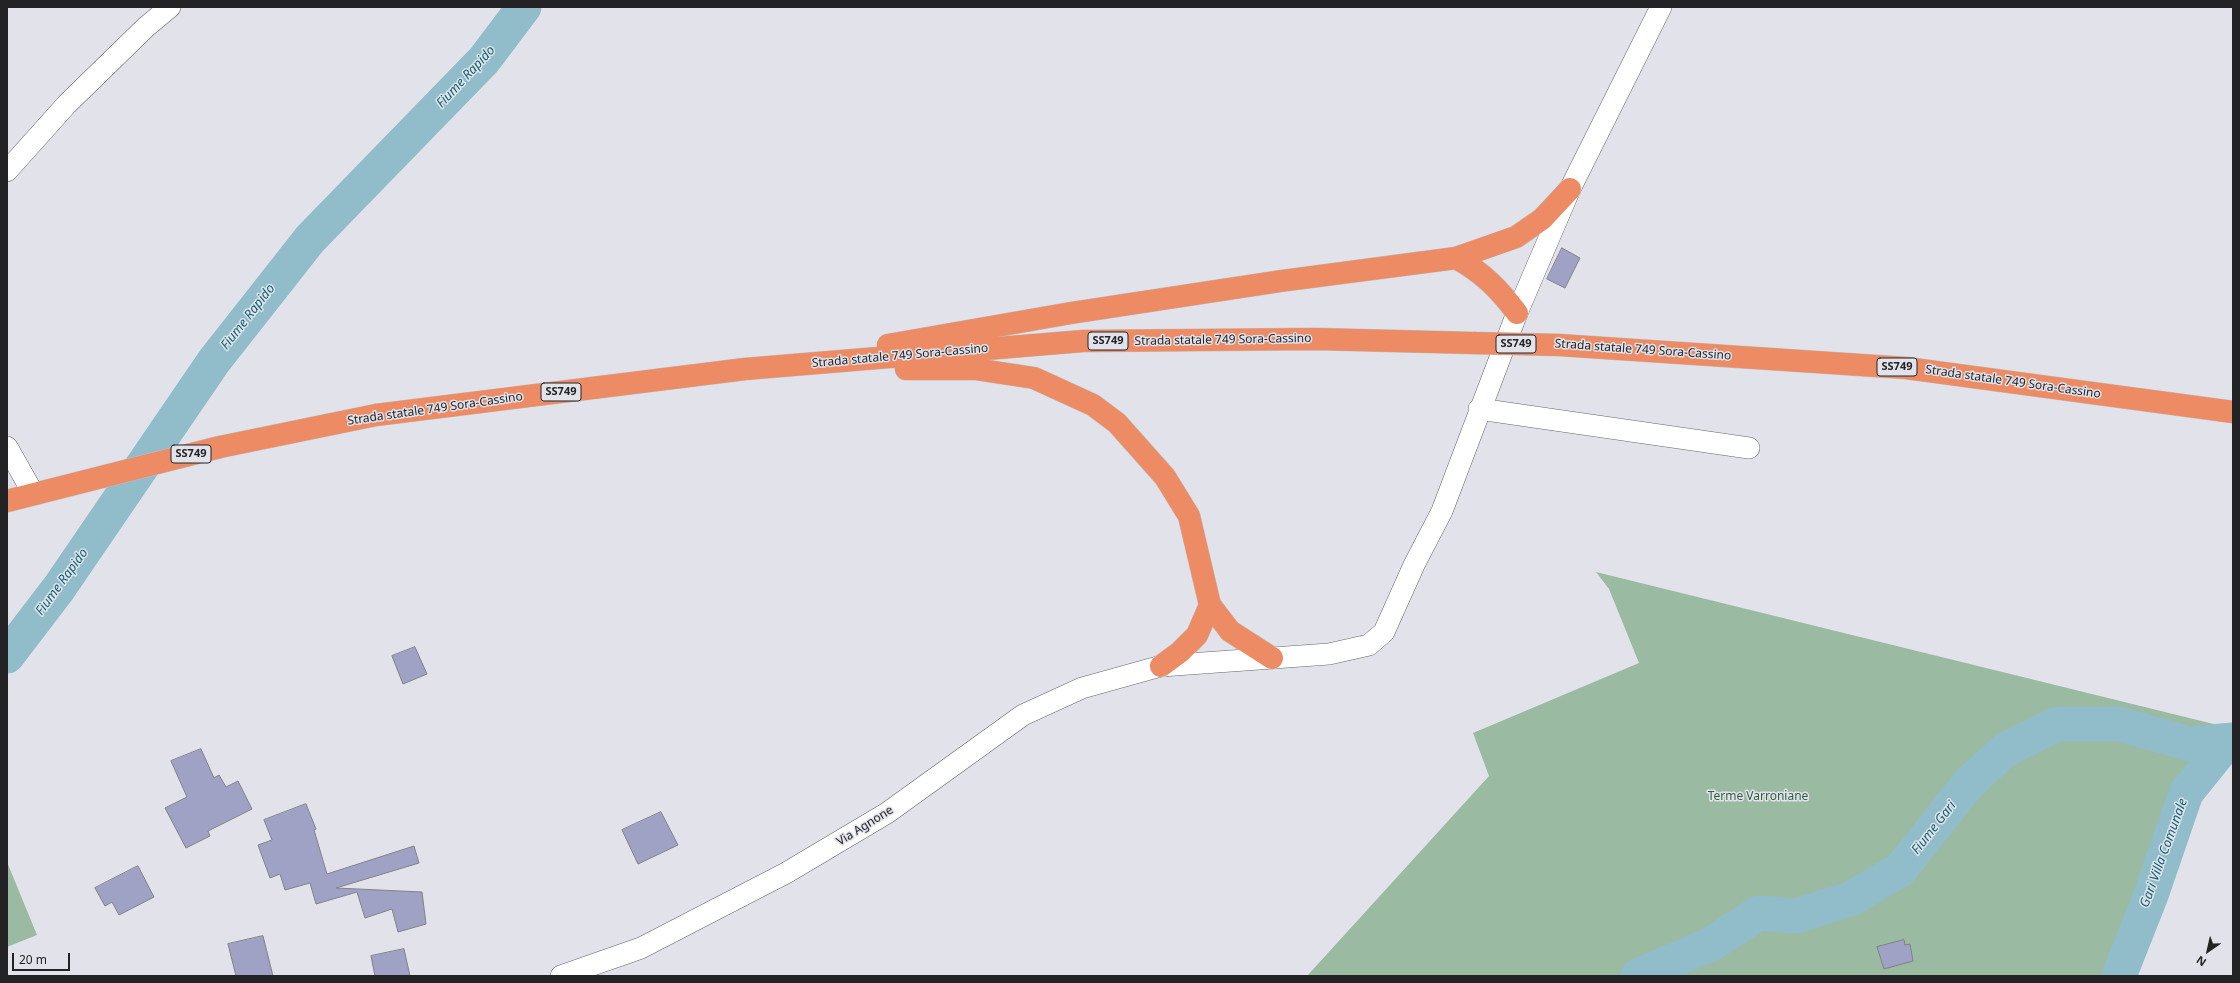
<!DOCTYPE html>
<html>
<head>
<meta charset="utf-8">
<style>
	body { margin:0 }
	#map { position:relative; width:2240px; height:983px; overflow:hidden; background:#e2e3ea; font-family:"Noto Sans",sans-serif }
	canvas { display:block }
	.frame { position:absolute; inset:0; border:8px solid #232326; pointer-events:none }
	.north { position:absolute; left:2188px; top:931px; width:40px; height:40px; -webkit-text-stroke:3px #e2e3ea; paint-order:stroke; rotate:214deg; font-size:11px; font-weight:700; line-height:16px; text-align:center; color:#232326 }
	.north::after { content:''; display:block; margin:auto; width:14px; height:18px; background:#232326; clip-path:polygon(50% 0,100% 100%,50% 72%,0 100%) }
	.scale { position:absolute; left:12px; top:953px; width:58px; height:18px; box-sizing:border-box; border:2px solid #232326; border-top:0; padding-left:5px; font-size:12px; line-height:14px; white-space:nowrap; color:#232326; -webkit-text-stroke:3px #e2e3ea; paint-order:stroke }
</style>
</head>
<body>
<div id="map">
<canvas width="2240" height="983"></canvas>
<div class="frame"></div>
<div class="north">N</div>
<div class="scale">20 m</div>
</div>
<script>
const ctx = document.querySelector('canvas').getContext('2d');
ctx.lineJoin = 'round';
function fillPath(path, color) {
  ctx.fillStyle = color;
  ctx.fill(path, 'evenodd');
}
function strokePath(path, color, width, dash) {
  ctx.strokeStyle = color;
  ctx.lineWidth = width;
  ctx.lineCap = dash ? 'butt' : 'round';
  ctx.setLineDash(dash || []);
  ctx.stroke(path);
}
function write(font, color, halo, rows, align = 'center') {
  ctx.font = font + ' "Noto Sans",sans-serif';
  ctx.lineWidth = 3;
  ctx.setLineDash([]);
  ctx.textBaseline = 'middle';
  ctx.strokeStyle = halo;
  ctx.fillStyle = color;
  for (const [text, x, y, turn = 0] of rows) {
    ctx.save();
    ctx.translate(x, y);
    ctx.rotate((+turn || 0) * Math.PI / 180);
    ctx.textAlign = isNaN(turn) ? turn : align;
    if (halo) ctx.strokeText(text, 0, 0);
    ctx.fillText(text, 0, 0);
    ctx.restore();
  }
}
fillPath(new Path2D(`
	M1596,572L2230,728L2154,850L2108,976H1307L1489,776L1473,733L1639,663L1609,589Z
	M7,862L37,935L7,947Z`), '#9bbaa2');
strokePath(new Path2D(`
	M7,656L59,588L214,361L310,239L484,60L524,7
	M1638,976L1711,944L1759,913L1796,916L1850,899L1900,870L1968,784L2005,750L2057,724H2119L2190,744L2233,740
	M2119,976L2151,895L2186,793L2228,741`), '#91bcc9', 35);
const building = new Path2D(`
	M1562,248L1580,258L1565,288L1547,279Z
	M415,647L427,674L403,684L392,656Z
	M201,749L214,778L219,775L226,787L238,781L252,809L208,831L210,836L186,848L165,808L187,797L171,761Z
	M306,804L316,829L314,830L327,874L414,846L419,863L336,888L422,892L426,924L398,932L392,909L365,918L357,892L316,904L310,883L285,890L280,874L270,878L258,845L272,840L264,820Z
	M661,812L678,845L638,864L622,830Z
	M138,866L154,897L119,915L112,902L105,906L95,888Z
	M263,936L273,976H236L228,944Z
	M1904,940L1905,945L1910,944L1913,961L1884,969L1877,947Z
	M404,949L410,976H375L371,956Z`);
fillPath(building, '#9fa2c4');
strokePath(building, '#818188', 1);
const street = new Path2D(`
	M7,171L67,104L146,27L170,7
	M1479,409L1749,448
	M7,447L33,493
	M561,976L641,948L786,873L887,813L1023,715L1082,688L1161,666L1329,654L1369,645L1384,632L1414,565L1442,511L1517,313L1570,189L1661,7`);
const highway = new Path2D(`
	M1456,258C1482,272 1499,289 1517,313
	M888,345L1071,313L1281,281L1456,258L1516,237L1542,219L1570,189
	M1559,345L1906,368L2233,412
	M906,369H975L1034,378L1093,405L1117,423L1165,477L1189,516L1210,605L1230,631L1272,658
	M7,501L220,447L376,415L745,369L1083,341L1316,339L1473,343
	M1161,666L1180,652L1197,635L1210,605`);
strokePath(street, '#64656b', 22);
strokePath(highway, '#c1c1c2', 23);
strokePath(street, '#fff', 21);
strokePath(highway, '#ed8b64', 22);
const highwayBridge = new Path2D(`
	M1473,343L1559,345`);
strokePath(highwayBridge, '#c1c1c2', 23, []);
strokePath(highwayBridge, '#ed8b64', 22);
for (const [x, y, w] of [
	[1108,341,40],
	[1516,344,40],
	[1897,367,40],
	[561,392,40],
	[191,454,40]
]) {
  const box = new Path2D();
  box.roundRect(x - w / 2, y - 9, w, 18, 3);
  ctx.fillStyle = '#e2e3ea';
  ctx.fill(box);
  strokePath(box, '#232326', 1);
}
write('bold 11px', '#232326', null, [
	["SS749",1108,341],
	["SS749",1516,344],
	["SS749",1897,367],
	["SS749",561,392],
	["SS749",191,454]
]);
write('12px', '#232326', '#e2e3ea', [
	["Strada statale 749 Sora-Cassino",1223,340,-1],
	["Strada statale 749 Sora-Cassino",1643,350,4],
	["Strada statale 749 Sora-Cassino",900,356,-5],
	["Strada statale 749 Sora-Cassino",2013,382,8],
	["Strada statale 749 Sora-Cassino",435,409,-8],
	["Via Agnone",865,826,-32]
]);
write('12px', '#2d5f3d', '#e2e3ea', [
	["Terme Varroniane",1758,797]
]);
write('italic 13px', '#0c6175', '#e2e3ea', [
	["Fiume Rapido",466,77,-47],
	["Fiume Rapido",248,317,-52],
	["Fiume Rapido",62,582,-54],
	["Fiume Gari",1934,828,-52],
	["Gari Villa Comunale",2164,853,-70]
]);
</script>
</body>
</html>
